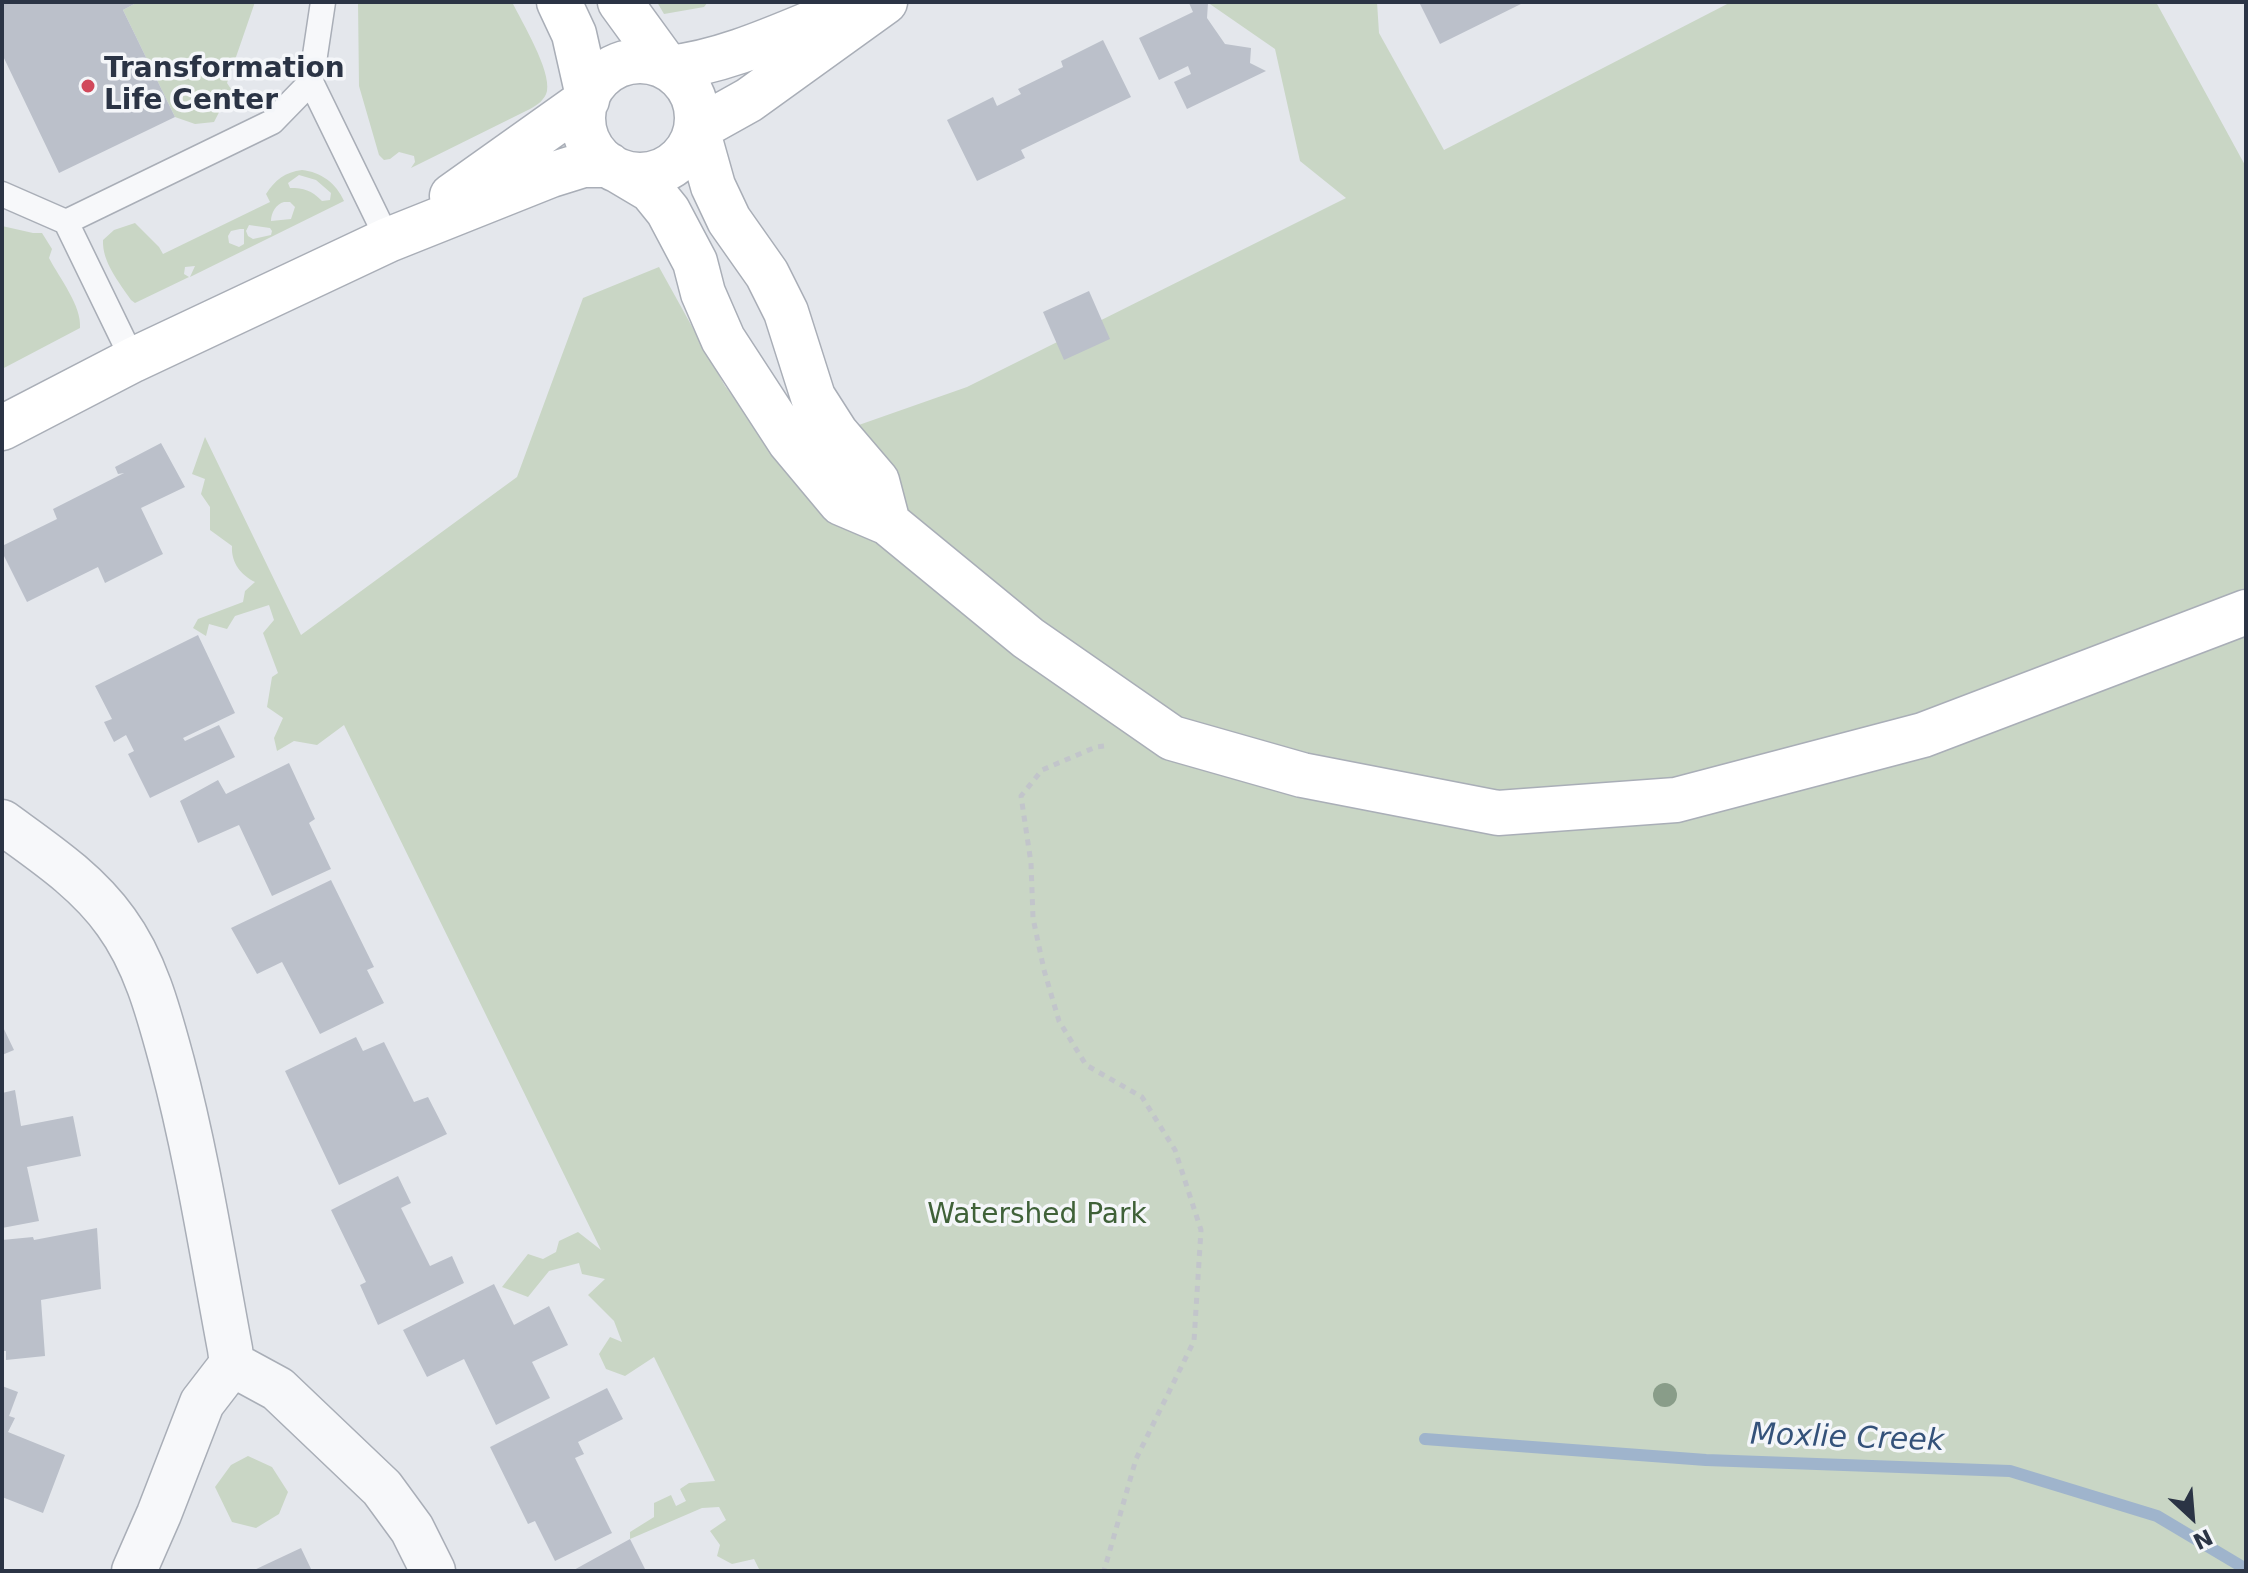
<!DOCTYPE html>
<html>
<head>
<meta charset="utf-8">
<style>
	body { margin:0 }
	#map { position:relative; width:2248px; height:1573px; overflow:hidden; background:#e4e7ec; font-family:"DejaVu Sans",sans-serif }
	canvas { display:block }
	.frame { position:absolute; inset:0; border:4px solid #2b3445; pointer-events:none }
	.north { position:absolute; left:2152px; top:1477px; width:80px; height:80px; -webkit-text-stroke:6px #f4f6f9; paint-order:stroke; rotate:154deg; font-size:22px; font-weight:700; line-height:32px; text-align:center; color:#2b3445 }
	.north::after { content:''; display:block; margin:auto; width:28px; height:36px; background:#2b3445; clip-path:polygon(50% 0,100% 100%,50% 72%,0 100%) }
</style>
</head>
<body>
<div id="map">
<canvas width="2248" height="1573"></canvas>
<div class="frame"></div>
<div class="north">N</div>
</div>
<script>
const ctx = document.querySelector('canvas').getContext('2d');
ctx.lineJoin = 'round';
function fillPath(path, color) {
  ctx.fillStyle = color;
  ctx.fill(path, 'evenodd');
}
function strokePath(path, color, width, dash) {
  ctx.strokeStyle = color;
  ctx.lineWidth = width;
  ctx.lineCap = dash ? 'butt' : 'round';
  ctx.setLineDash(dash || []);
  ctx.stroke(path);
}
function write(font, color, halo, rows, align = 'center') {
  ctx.font = font + ' "DejaVu Sans",sans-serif';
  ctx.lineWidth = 7;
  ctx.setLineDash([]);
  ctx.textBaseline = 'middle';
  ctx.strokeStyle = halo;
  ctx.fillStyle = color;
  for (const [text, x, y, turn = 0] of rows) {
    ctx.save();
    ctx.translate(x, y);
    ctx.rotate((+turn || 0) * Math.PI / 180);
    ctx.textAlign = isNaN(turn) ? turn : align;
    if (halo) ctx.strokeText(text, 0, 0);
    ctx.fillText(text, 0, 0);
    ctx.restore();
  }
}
fillPath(new Path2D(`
	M138,2H255L227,83L231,89L214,122L195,124L175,117L123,10Z
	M358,2H512C522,22 551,70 547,91C545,100 537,105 530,109L411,168L415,162L414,156L399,152L390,159L384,160L379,155L359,86Z
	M657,2H708L704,7L664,14Z
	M1207,2H1377L1379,33L1444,150L1731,2H2156L2246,167V1571H760L754,1559L732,1564L717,1556L720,1545L710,1531L726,1520L719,1507L702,1508L630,1539V1532L654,1517V1503L671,1495L676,1506L686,1501L680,1489L689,1483L715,1481L654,1357L625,1376L606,1369L599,1354L610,1337L622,1342L614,1321L588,1295L605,1279L582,1274L579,1263L549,1271L528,1297L502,1287L528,1254L543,1259L556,1252L559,1241L578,1232L601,1250L344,725L317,745L294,741L277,751L274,738L283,718L267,707L272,677L278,673L263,633L274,620L269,605L235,616L227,629L209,624L206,636L193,628L198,619L243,602L245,591L255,582C241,575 231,563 232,546L210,530V507L201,494L205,479L192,474L205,437L301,635L517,477L583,298L659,267L725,386L786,463L836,433L967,387L1346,198L1300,161L1275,49Z
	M302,170C321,172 336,183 344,201L190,277L195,266L185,267L184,274L189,277L135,303L131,300C119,282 102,262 103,240L114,230L135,223L159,247L163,254L270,202L266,194C275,180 285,172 302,170ZM299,175L316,180L331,193L330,200L322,201C311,190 304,188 290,188L288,183ZM284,202H290L295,207L291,219L271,221C271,213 276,204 284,202ZM249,225L270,228L272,231L271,235L253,239L248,236L246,231ZM240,229H244V244L239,247L229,243L228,236L231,231Z
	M2,226L33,233H42L52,249L49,258C60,279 82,306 80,328L2,369Z
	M248,1456L272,1467L288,1492L279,1514L256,1528L232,1522L215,1487L231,1465Z`), '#c9d6c5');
strokePath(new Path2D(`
	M1425,1439L1706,1460L2010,1471L2157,1516L2246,1569`), '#9fb4cc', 12);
fillPath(new Path2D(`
	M2,2H138L123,10L175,117L59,173L2,54Z
	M1192,2L1208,3L1207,18L1225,44L1251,48L1250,63L1266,71L1187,109L1174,82L1191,74L1188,66L1159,80L1139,38L1193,12L1189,3Z
	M1419,2H1525L1440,44Z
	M1103,40L1131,97L1021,150L1025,158L977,181L947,120L993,97L997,106L1021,94L1018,89L1063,67L1061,61Z
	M1089,291L1110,339L1064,360L1043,312Z
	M161,443L185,487L141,508L163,554L105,583L98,567L27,602L2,552V546L57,519L53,509L124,473L118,474L115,467Z
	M198,635L235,713L183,738L185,741L219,725L235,757L150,798L128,754L134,751L126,735L114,742L104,722L112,719L95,686Z
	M289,763L315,819L309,823L331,869L272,896L239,825L198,843L180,801L218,780L226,794Z
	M331,880L374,967L367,970L384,1003L320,1034L282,962L257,974L231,928Z
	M2,1025L14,1050L2,1055Z
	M356,1037L363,1051L384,1042L414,1102L428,1097L447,1134L339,1185L285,1071Z
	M15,1090L21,1126L73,1116L81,1156L27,1167L39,1221L2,1228V1093Z
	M398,1176L411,1203L401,1208L430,1266L452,1256L464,1283L378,1325L360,1285L366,1282L331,1210Z
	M97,1228L101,1289L41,1300L45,1356L6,1360V1351H2V1240L33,1237L34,1240Z
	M494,1284L514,1325L549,1306L568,1345L532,1362L550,1398L496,1425L464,1359L427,1377L403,1330Z
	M2,1386L18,1392L9,1416L15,1418L8,1432L65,1455L43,1513L2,1497Z
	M607,1388L623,1419L578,1442L584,1454L575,1458L612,1533L555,1561L535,1521L528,1524L490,1447Z
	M630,1539L646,1571H572Z
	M301,1548L312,1571H252Z`), '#bbc0ca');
const lane = new Path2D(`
	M323,2L311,82L388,240
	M2,194L66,222L133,360
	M66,222L272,122L311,82`);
const street = new Path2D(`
	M2,822C43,852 86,880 116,922C146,963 159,1014 172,1062C197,1156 212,1253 230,1349L232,1364L202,1403L159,1514L134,1571
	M232,1364L278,1389L382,1488L412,1529L433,1571`);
const secondary = new Path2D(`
	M559,2L574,34L588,96
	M620,2L668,68
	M583 118a57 57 0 1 1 114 0a57 57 0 1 1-114 0Z
	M668,68C729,62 794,29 851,7
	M697,129L713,186L729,220L767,274L786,312L813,397L836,433L877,481L888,523
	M697,129L749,100L885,2
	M619,171L651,190L668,211L695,262L703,293L723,339L790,442L841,503L888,523L1028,638L1172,738L1302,775L1498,813L1676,800L1923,735L2246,612
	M452,196L587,100
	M2,428L133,360L388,240L551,175L583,165H609`);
strokePath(lane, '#a9aeb7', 27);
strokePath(street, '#a9aeb7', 47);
strokePath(secondary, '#a9aeb7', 47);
strokePath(new Path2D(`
	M1104,746L1096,747L1042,770L1021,796L1031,863L1033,918L1044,970L1059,1021L1086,1065L1142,1097L1175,1150L1201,1230L1194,1341L1136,1459L1104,1571`), '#c2c5cb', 5, [6, 6]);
strokePath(lane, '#f7f8fa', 24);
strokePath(street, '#f7f8fa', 44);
strokePath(secondary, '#fff', 44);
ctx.fillStyle = '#899d89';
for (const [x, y] of [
	[1665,1395]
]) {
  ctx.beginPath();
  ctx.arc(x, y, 12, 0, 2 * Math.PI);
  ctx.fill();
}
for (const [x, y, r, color] of [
	[88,86,8,"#d1495b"]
]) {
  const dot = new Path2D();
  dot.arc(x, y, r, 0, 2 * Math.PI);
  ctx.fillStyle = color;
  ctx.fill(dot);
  strokePath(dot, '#f4f6f9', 3);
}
write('bold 28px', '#2b3445', '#f4f6f9', [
	["Transformation",104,70],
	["Life Center",104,102]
], 'left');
write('28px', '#3f6138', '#f4f6f9', [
	["Watershed Park",1037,1216]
]);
write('italic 30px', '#34527a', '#f4f6f9', [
	["Moxlie Creek",1847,1439,2]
]);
</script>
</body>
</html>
